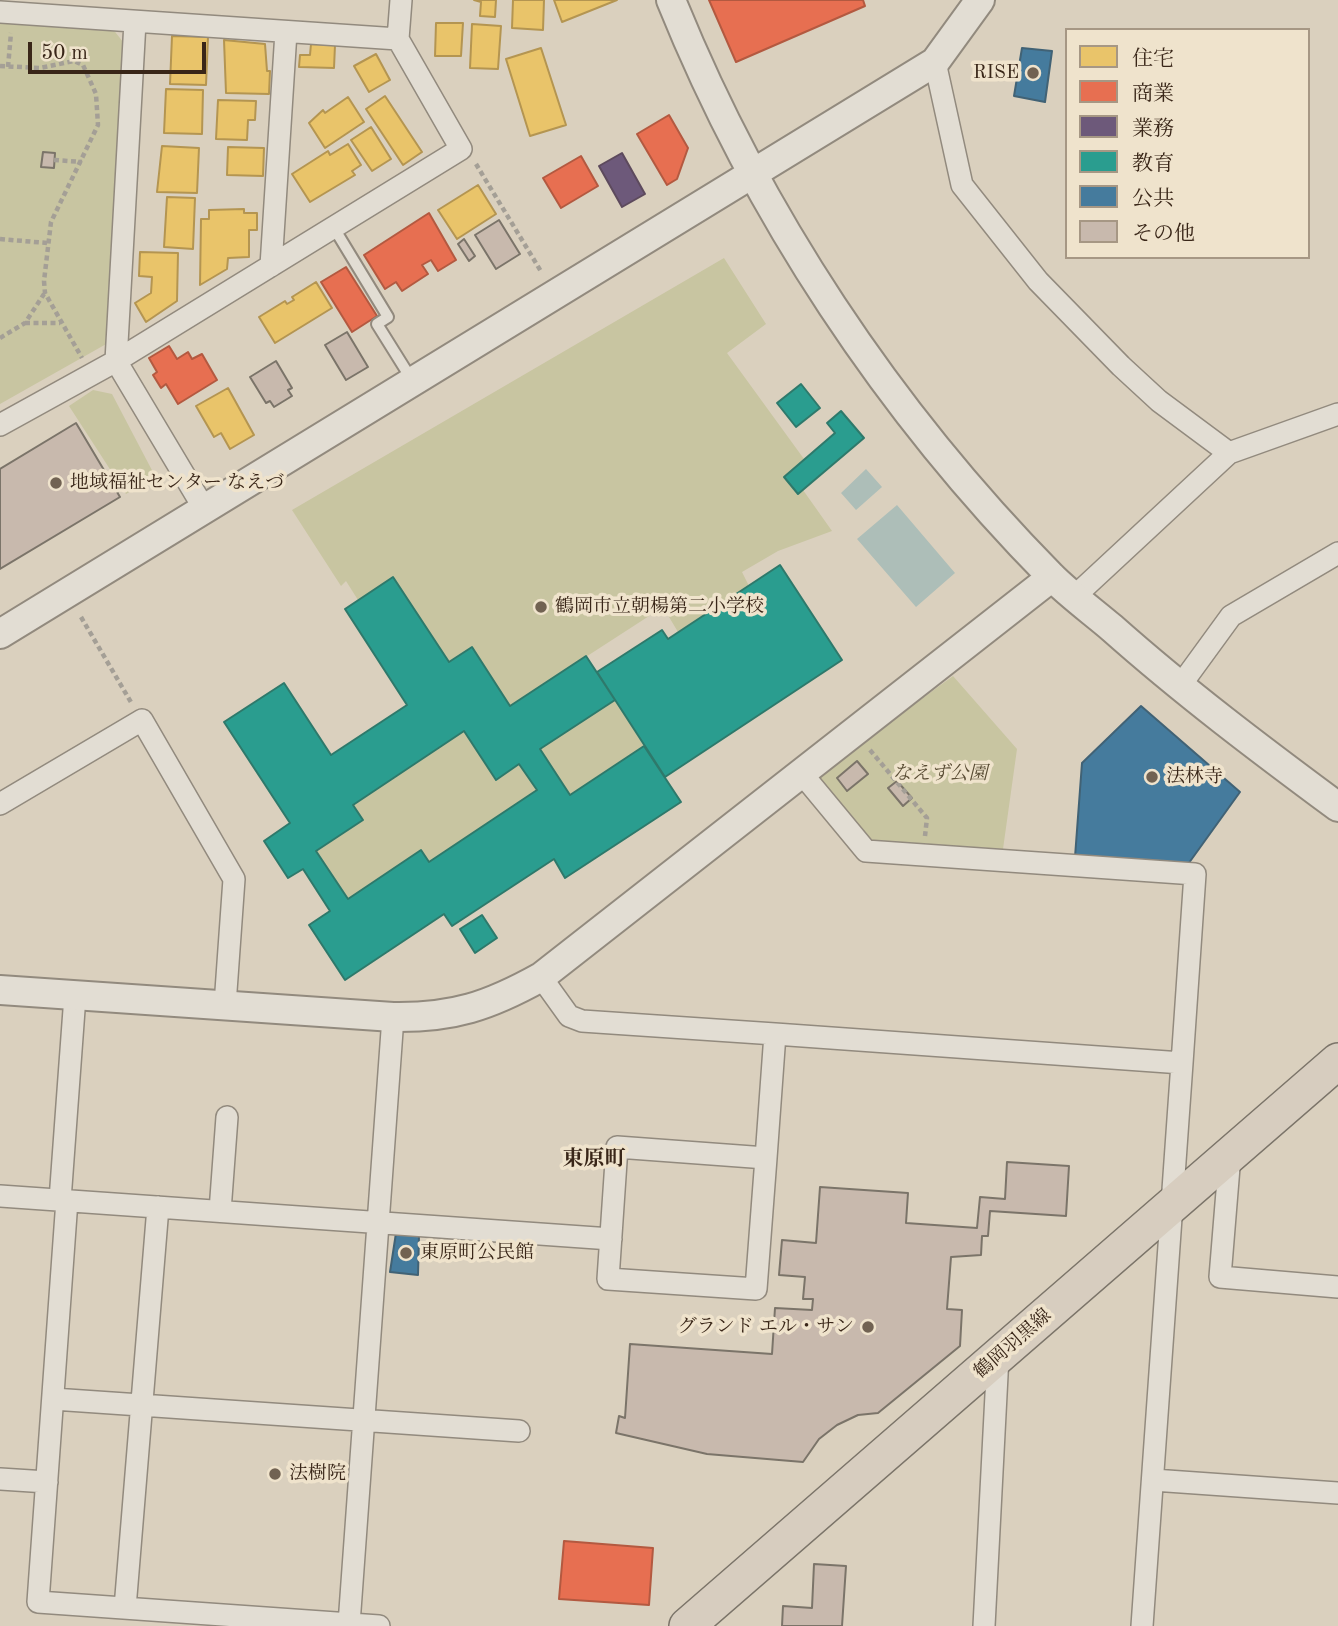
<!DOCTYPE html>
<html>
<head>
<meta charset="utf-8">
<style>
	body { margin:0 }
	#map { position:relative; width:1338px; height:1626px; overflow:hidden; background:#dad0be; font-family:"Old Standard TT","Noto Serif JP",serif }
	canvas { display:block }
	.legend { position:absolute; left:1065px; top:28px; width:245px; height:231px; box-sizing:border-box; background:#efe3cc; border:2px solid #a69784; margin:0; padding:9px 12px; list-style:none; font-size:21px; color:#392618 }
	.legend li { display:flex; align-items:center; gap:14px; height:35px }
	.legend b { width:35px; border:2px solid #a69784 }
	.scale { position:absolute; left:28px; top:42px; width:178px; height:32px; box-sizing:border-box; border:4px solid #392618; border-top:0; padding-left:9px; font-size:21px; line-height:24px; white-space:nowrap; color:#392618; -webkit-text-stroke:5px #efe3cc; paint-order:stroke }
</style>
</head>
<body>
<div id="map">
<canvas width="1338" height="1626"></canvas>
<ul class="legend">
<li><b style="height:19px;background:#e9c46a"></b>住宅</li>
<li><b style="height:19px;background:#e76f51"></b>商業</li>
<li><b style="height:19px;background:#6d597a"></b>業務</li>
<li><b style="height:19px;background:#2a9d8f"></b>教育</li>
<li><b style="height:19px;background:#457b9d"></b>公共</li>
<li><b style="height:19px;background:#c8b9ad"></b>その他</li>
</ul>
<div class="scale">50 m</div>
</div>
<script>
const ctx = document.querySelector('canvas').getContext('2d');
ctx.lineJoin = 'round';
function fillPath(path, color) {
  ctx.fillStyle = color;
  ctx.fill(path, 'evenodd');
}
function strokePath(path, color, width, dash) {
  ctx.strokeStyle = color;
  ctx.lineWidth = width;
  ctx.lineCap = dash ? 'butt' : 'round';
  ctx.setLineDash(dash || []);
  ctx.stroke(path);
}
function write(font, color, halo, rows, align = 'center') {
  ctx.font = font + ' "Old Standard TT","Noto Serif JP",serif';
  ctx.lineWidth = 7;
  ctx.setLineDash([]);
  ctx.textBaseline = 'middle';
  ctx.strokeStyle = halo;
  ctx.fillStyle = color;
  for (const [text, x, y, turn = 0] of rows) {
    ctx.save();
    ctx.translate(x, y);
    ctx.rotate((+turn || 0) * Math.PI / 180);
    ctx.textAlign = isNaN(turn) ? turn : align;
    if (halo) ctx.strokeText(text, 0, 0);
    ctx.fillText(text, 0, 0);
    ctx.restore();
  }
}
fillPath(new Path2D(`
	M0,21L112,28L127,47L108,343L0,404Z
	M724,258L766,324L727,353L804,459L784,477L798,494L803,490L832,531L778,551L742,572L749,586L678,632L663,607L510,706L472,647L449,662L393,578L358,600L346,581L341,586L292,510Z
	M93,390L112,394L155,476L126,494L69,406Z
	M953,676L1017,749L1003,849L868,840L816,776Z
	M615,700L644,746L570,795L540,749Z
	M464,731L495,779L519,764L537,790L429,862L421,850L348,899L316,851L353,805Z`), '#c8c5a1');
fillPath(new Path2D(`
	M866,469L882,487L856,510L841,493Z
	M897,505L955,573L916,607L857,539Z`), '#adbeb8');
const homes = new Path2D(`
	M474,0H496L495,17L480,16L481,2Z
	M513,0H544L543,30L512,28Z
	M554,0H617L562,22Z
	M436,23H463L461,56H435Z
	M472,24L501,26L498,69L470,68Z
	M172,36L208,37L206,85L170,84Z
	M224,40L265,44L267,71H270L269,94L226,93Z
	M311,44L335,45L334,68L299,67L300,55H310Z
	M541,48L566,125L530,136L506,59Z
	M376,54L390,80L369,92L354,66Z
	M166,89L203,90L202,134L164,133Z
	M385,96L422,152L403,165L366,109Z
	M348,97L364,122L325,148L309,123L323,110L325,113Z
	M218,100L256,101L255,120H248L247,140L216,139Z
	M371,127L391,159L372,171L351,140Z
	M348,144L361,165L352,171L355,175L310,202L292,174L328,151L330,155Z
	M162,146L199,148L197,193L157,192Z
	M228,147L264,148L263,176L227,175Z
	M478,185L496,214L457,239L438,210Z
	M167,197L195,198L193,249L164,247Z
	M244,209V213H257V230H249V257L228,258L227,269L200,285L201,219H209V210Z
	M140,252L178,253L177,301L146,322L135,303L151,293L152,277L139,276Z
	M316,282L332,308L275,343L259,317L285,301L287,304L294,300L292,297Z
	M228,388L254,435L230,449L221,433L214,437L196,406Z`);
fillPath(homes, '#e9c46a');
strokePath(homes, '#b49551', 2);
const shops = new Path2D(`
	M709,0H863L865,6L736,62Z
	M669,115L688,148L677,179L667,185L637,134Z
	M581,156L598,186L561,208L543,178Z
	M429,213L456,260L438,271L431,260L422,265L428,274L402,291L396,282L385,289L364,255Z
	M346,267L377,316L352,332L321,282Z
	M169,346L177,359L188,352L192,359L202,354L217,380L178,404L166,384L161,388L153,375L157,372L149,358Z
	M564,1541L653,1548L649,1605L559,1599Z`);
fillPath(shops, '#e76f51');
strokePath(shops, '#b35940', 2);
const offices = new Path2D(`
	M622,153L645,194L622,207L599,166Z`);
fillPath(offices, '#6d597a');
strokePath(offices, '#5d4a5d', 2);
const schools = new Path2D(`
	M801,384L820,408L796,427L777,403Z
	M841,411L864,438L798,494L784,477L835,433L827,423Z
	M780,565L842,660L665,777L597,672L662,630L668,639Z
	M393,577L449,662L472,647L510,706L586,656L615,700L540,749L570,795L644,746L681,802L565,878L554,859L452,926L444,914L345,980L309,925L330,911L303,869L288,878L264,841L290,823L224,722L284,683L331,755L407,705L345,609ZM464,731L496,780L519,764L537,790L429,862L421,850L348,899L316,851L363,820L353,805Z
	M482,915L497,938L475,953L460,929Z`);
fillPath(schools, '#2a9d8f');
strokePath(schools, '#2e796b', 2);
const public = new Path2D(`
	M1022,48L1052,51L1045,102L1014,96Z
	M1141,706L1240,792L1186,867L1075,857L1082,763Z
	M396,1233L419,1235L418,1275L390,1272Z`);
fillPath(public, '#457b9d');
strokePath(public, '#416275', 2);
const building = new Path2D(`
	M43,152L55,153L54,168L41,167Z
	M499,220L520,254L496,269L475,235Z
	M464,239L475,256L469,261L458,244Z
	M347,332L368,367L346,380L325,345Z
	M276,361L292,388L288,390L292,396L274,407L270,401L266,403L250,377Z
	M76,423L120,497L0,569V469Z
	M857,761L868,774L847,791L837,778Z
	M897,781L912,798L903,806L888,788Z
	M1007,1162L1069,1166L1066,1216L990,1211L988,1236H982L981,1255L951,1257L947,1309L962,1310L960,1346L878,1413L858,1415L837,1425L819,1439L803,1462L707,1454L616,1433L619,1416L625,1418L630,1344L772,1354L775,1308L812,1310L813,1299H803L805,1277L779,1275L782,1240L816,1243L820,1187L908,1193L906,1223L977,1228L980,1197L1005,1199Z
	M814,1564L846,1566L842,1626H782L783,1606L812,1608Z`);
fillPath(building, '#c8b9ad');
strokePath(building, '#7b7469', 2);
const service = new Path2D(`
	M334,228L388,317L377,324L412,380`);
const minor = new Path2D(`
	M0,12L398,39
	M135,22L116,361L205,510
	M935,62L962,185L1038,281L1121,366L1159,401L1229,453L1338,414
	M271,266L286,32
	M0,425L116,361L461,149L398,39L401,0
	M1075,596L1229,453
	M1180,686L1231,616L1338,553
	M803,775L866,851L1195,874L1182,1063
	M0,804L142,720L234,879L225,1005
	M541,977L569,1016L582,1021L775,1034
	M1230,1155L1220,1277L1338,1287
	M766,1158L756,1289L608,1279L617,1147L766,1158L775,1034L1182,1063L1142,1626
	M0,1196L611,1239
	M60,1200L75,996
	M67,1200L38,1602L379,1626
	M220,1211L227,1117
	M53,1399L519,1431
	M0,1479L47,1482
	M1153,1480L1338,1493
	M125,1608L158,1207
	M349,1624L393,1017
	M984,1626L998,1356`);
const tertiary = new Path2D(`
	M671,0C757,213 889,412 1051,576C1070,595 1092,611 1112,628C1184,692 1261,750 1338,807
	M0,634L935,62L980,0
	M0,990L393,1017C453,1018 489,1006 541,977L1052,577`);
const primary = new Path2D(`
	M687,1626L1338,1061`);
strokePath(service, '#928a7e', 14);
strokePath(minor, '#928a7e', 24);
strokePath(tertiary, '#928a7e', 32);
strokePath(primary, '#7b7469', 38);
strokePath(new Path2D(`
	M0,66L40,68L74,61L83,65L96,94L98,125L51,222L44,281L45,293L82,358
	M8,67L11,33
	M54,160L82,162
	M476,164L542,273
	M0,239L47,243
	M25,323H60
	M0,338L25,323L44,294
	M81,617L132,704
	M870,750L927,818L925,836`), '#a49f96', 4.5, [5, 3.5]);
strokePath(service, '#e2ddd3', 10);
strokePath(minor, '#e2ddd3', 21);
strokePath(tertiary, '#e2ddd3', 28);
strokePath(primary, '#d7cdbf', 35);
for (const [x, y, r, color] of [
	[1033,73,7,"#716252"],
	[56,483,7,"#716252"],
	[541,607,7,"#716252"],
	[1152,777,7,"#716252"],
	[406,1253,7,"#716252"],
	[868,1327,7,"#716252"],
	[275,1474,7,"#716252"]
]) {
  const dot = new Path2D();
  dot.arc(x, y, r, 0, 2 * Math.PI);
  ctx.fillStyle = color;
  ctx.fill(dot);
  strokePath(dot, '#efe3cc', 2.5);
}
write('19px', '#392618', '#efe3cc', [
	["RISE",1019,73,"right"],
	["地域福祉センター なえづ",70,483],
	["鶴岡市立朝楊第二小学校",555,607],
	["法林寺",1166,777],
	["東原町公民館",420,1253],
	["グランド エル・サン",854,1327,"right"],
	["法樹院",289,1474]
], 'left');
write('italic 19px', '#594c34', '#efe3cc', [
	["なえず公園",940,774]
]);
write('19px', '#392618', '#efe3cc', [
	["鶴岡羽黒線",1013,1344,-41]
]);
write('bold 21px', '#392618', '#efe3cc', [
	["東原町",594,1159]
]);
</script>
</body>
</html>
